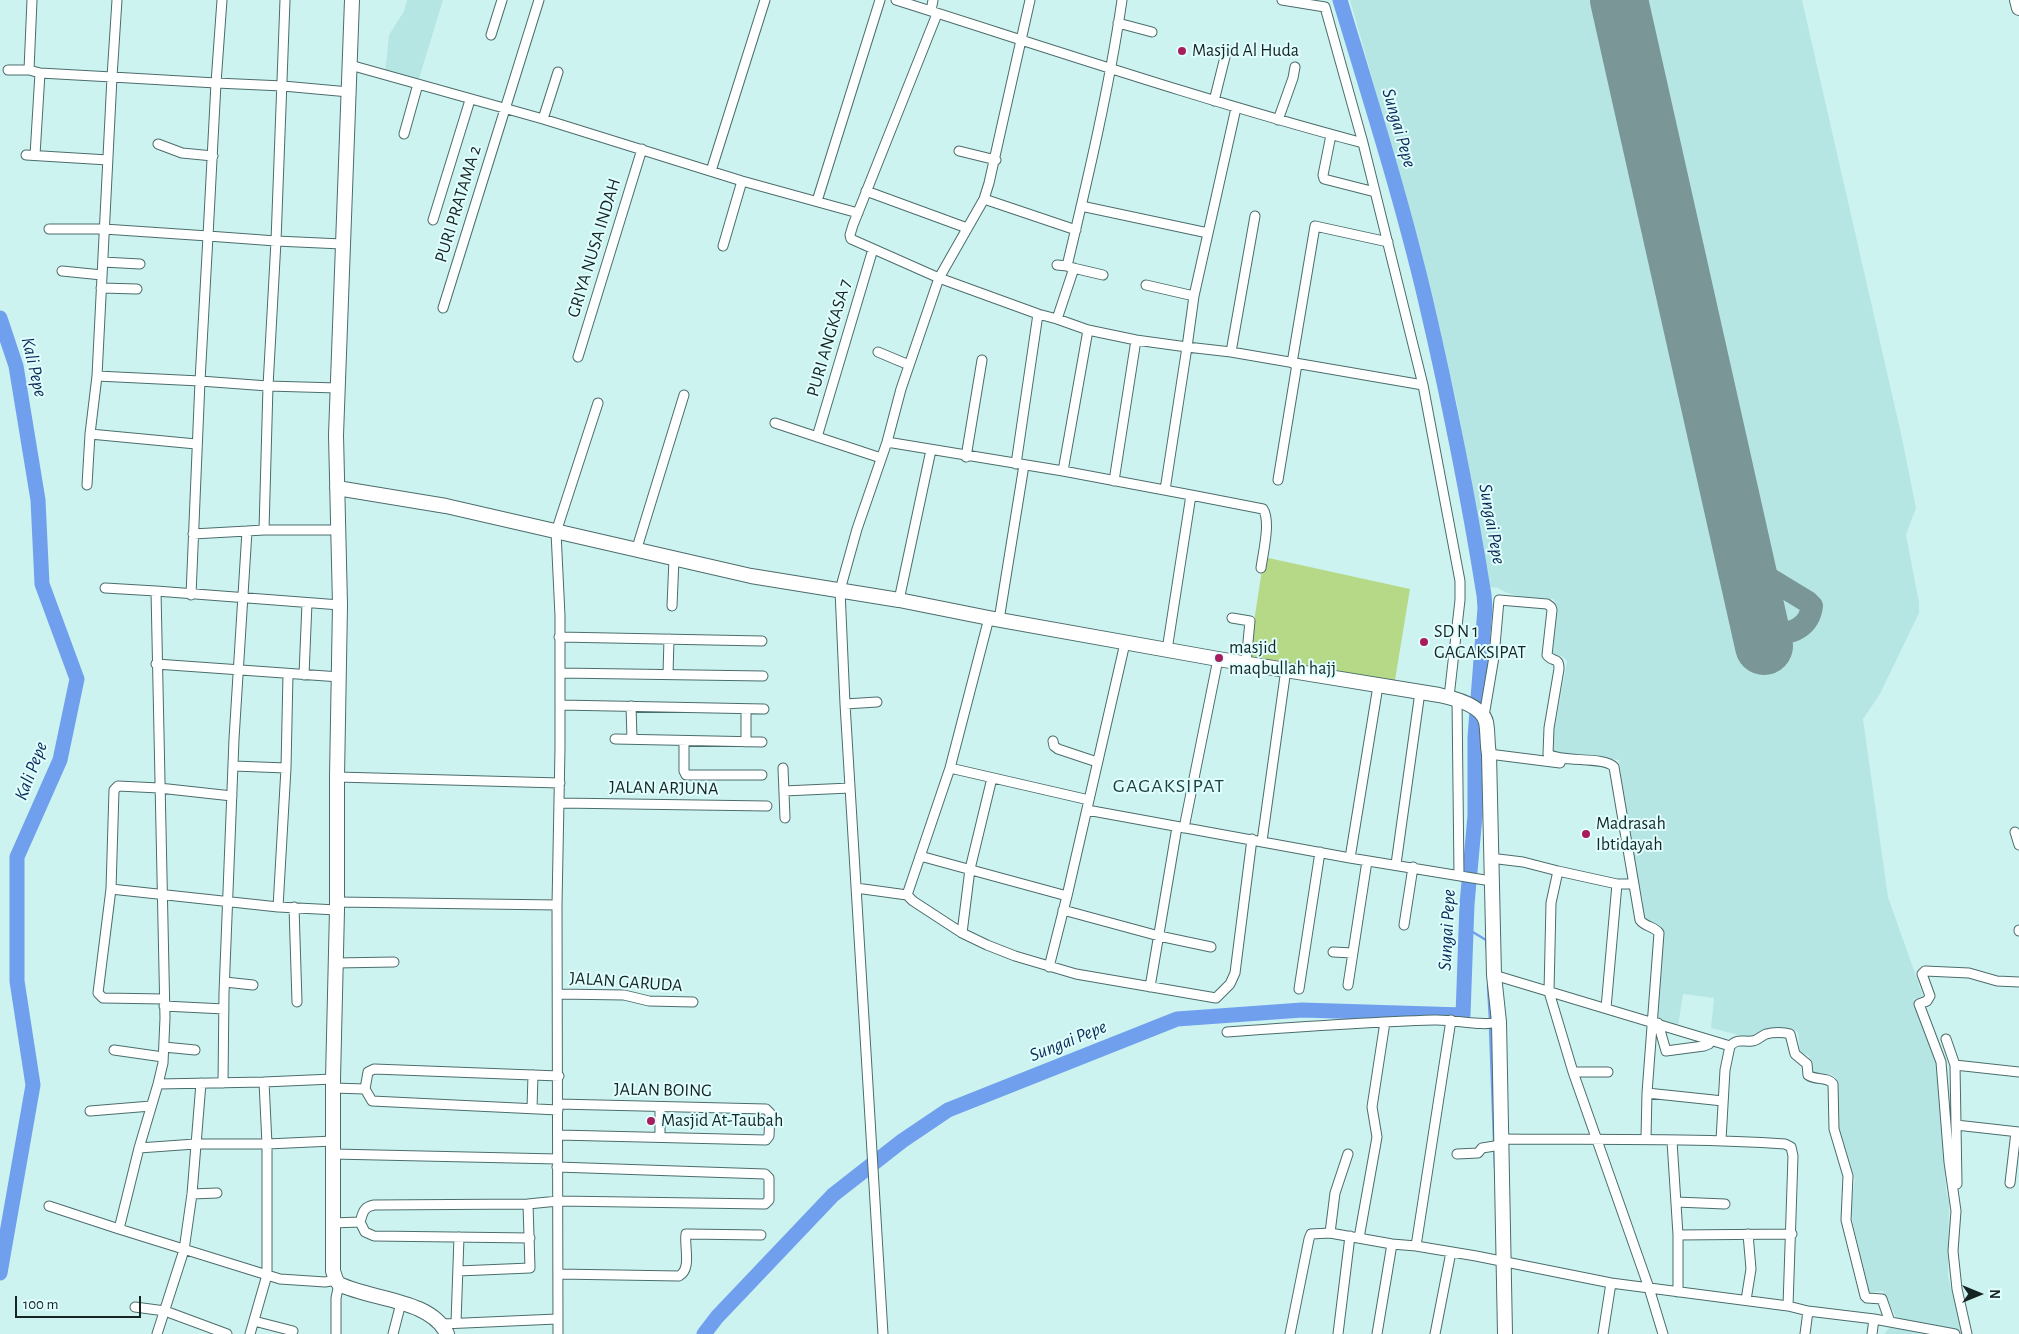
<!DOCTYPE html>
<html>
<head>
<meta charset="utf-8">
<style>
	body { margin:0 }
	#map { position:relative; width:2019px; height:1334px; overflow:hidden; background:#cdf3f1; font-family:"Alegreya Sans",sans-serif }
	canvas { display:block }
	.north { position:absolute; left:1954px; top:1269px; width:50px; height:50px; -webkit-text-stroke:4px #e0fefd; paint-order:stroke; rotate:90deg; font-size:14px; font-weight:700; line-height:20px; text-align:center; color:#162424 }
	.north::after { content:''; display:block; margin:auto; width:18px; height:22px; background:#162424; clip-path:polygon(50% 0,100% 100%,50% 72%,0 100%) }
	.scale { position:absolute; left:15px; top:1296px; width:126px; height:22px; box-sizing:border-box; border:2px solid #162424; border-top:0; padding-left:6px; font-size:15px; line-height:18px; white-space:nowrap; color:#162424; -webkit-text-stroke:4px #e0fefd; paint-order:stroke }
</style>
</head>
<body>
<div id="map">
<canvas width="2019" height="1334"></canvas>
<div class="north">N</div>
<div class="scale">100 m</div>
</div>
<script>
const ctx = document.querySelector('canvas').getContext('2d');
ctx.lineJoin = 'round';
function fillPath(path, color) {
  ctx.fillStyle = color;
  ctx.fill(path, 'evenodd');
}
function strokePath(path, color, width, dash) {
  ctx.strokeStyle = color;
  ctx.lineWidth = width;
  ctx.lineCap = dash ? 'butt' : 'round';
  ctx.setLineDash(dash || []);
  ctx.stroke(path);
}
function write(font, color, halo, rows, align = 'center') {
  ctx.font = font + ' "Alegreya Sans",sans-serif';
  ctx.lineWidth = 4;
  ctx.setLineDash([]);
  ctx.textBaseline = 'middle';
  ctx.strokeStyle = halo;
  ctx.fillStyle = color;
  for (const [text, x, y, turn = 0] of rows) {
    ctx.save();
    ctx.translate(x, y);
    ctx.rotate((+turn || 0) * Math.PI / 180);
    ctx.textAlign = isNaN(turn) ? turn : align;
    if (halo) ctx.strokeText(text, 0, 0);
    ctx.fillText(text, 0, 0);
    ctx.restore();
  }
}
fillPath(new Path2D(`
	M407,0H443L418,82L385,73L389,35L404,11Z
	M1350,0H1802L1902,438L1916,508L1906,535L1919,602V613L1880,694L1863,719L1888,897L1923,996L1914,999L1938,1067L1943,1125L1946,1190L1949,1202L1948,1276L1962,1334H1884L1897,1319L1883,1291L1869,1293L1868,1290L1850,1210L1855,1179L1838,1130L1836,1081L1835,1077L1830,1074L1814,1073L1809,1056L1800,1052L1798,1033L1794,1029H1778L1750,1038L1711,1028L1714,998L1683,994L1678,1027L1656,1021L1654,1018L1662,929L1657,924L1645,920L1642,913L1643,900L1636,876L1630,845L1619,760L1555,752L1551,748L1567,661L1563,657L1551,653L1556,603L1553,599L1521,597L1505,592L1498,588L1490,587L1457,404L1418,241Z`), '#b6e6e4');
fillPath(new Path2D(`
	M1264,557L1410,589L1394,686L1248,660Z`), '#b6d987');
strokePath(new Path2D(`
	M1466,928L1486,940L1487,950
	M1488,986L1490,1020
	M1490,1026L1495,1168`), '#70a0ed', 2.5);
strokePath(new Path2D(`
	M0,318L16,366L38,500L42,584L77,679L60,760L17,857V981L33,1085L0,1273
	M704,1334L717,1317L833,1195L902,1141L948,1110L1177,1019L1302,1010L1463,1015L1467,904L1475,816V737L1485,608L1484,595C1468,495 1448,396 1425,298C1401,197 1370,99 1340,0`), '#70a0ed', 15);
strokePath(new Path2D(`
	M1741,545L1751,566L1757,571L1808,602L1812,606C1807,647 1743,639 1744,598C1744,592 1747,584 1748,578`), '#7b9696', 22);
strokePath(new Path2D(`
	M1619,0L1764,646`), '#7b9696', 58);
const street = new Path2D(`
	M117,0L112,77L216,83L222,0
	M285,0L276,241L342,244
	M896,0C1051,49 1205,101 1363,143
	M1282,0L1325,7L1363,143L1423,385L1460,581V600L1449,697
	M931,11L933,0
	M937,14L853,225L850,235L851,239L939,278L1038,314L1057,319L1088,330L1136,340L1187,347L1194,296L1236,108
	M1118,23L1152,32
	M491,35L502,0
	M350,65L543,119L742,181L858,213
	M8,70H29L40,73L112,77L97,376L200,381L191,595
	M29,70L32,0
	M1214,101L1227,49
	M543,119L558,72
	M1278,120L1293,78L1295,67
	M404,134L418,84
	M1331,135L1323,175L1324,179L1375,192
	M158,144L182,153L213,156
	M959,151L996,160
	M26,155L108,160
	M35,155L40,73
	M711,171L765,0
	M866,191L967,228
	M984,199L1076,230
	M817,201L880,0
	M1081,206L1208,233
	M1255,216L1231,352L1423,385
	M433,220L470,100
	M49,229H104L208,236L216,83L283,86L349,92
	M208,236L276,241L268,386L200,381Z
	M723,246L742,181
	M103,262L140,264
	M1057,265L1067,266C1088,178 1109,89 1122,0
	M1069,267L1103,275
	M62,271L102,275
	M1146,285L1194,296
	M101,288L137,289
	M443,308L539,0
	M1057,319L1074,268
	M878,352L909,365
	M578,357L642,149
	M1292,363L1315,226L1388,242
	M775,423L881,458
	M90,434L196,444
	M817,437L873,249
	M887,442L1063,471L1191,495L1167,650
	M966,457L982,360
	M1016,464L1038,314
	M1063,471L1088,330
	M1278,480L1297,364
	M1114,481L1136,340
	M87,485L90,434L97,376
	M1165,490L1187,347L1231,352
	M1191,495L1263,509C1271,521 1263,553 1261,568
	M264,530H338
	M193,534L247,531
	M636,551L684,395
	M105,588L156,591L165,1018L163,1063L158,1084L139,1148L119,1229L280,1279L325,1282L336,1280
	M156,591L340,605
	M899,600L931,450
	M672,606L674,559
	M989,618L950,768L907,895L913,901L962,933L987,945L1015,956L1076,974L1216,998L1230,984L1235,973L1252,839
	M1232,618L1250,621L1246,663
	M999,620L1024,465
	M559,637L762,641
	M156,664L340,677
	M560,673L763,676
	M668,674L669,639
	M304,675L307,603
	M1457,700L1459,875
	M845,704L877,702
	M560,705L764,709
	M631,706L632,739
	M1484,716L1494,657L1499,600L1547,604L1551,607L1552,610L1547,655C1553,663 1559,656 1559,669L1549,728L1548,754C1562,763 1604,756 1614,767L1640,920C1645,927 1654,926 1659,933L1647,1093L1646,1138
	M615,739L762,742
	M684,741V771L686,775H762
	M1053,741L1054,746L1058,749L1097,762
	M746,742V709
	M1489,754L1560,763
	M234,766L286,768
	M783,768L785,818
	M950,768L1089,800
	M337,777L560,783
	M784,791L850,788
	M560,803L767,806
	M1087,810L1350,858L1491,881
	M1184,828L1218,659
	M2015,832L2019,845
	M1262,841L1286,669
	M920,856L1067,896
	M1350,858L1378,686
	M1490,858L1523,862L1558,871L1551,903L1549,992L1573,1072L1649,1288L1663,1334
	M1396,864L1420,692
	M1558,871L1617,884H1633
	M856,888L907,895
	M111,889L278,907L337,910
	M337,902L557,905
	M278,907L286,768L288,674
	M294,907L297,1002
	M1063,910L1159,936L1211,947
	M1404,925L1413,867
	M2019,930V931
	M962,933L970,869L992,778
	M1333,952L1353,953
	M336,963L394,962
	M1049,967L1067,896L1125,643
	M1494,975L1730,1046C1738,1038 1742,1042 1752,1041C1757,1041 1761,1036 1766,1034C1773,1032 1784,1032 1790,1034L1795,1054L1807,1064L1808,1075C1816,1081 1827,1076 1833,1084L1834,1129L1848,1176L1846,1220L1865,1296L1867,1298L1882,1299L1890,1322
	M225,982L253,985
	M1348,985L1367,861
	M1150,987L1177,827
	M1299,989L1320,852
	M558,994L624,995L649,1001L693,1002
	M164,999L103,998L98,993L111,889L114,790L118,786L159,788L232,796
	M164,1006L224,1009
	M1606,1008L1617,884
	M1658,1023L1666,1051L1704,1046L1709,1044L1710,1040
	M1227,1032C1296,1027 1365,1022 1434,1020C1454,1019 1481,1027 1499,1022
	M1946,1039L1955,1065L1957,1184
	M164,1047L195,1050
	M114,1050L163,1057
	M1955,1065L2019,1072
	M1573,1072H1608
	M264,1082L267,1144L333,1141
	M223,1083L224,993L234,739L247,531L264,530L268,386L337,388
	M158,1084L264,1082L333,1079
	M333,1088L365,1089L372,1101L558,1110
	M365,1089L368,1072L374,1069L559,1076
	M1647,1093L1723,1101
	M532,1108L533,1075
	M90,1111L151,1106
	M1956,1125L2019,1132
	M558,1135L766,1140L769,1136L770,1113L766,1109L558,1104
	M660,1137V1107
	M1502,1139C1596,1140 1690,1138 1785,1144L1791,1147L1793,1156L1788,1306
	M1721,1140L1725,1070L1730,1046
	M1672,1141L1678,1235V1292
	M139,1148L195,1144H267V1275L250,1334
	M333,1154L557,1159
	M1457,1154L1478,1153L1482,1148L1501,1145
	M2010,1183L2016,1132
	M192,1194L217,1193
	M1676,1202L1725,1204
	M528,1204L558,1201L765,1204L769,1200V1178L765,1174L557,1167
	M49,1206L119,1229
	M360,1222C363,1213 363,1207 374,1205L528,1204L530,1268L458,1271
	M333,1223L360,1222L365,1232L374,1236L530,1238
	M1330,1233L1335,1193L1348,1154
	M1678,1235L1792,1234
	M1359,1238L1377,1137L1372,1107L1385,1022
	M1416,1246L1451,1020
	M558,1274L679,1276C692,1269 684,1247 686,1234L761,1235
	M1746,1300L1751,1269L1748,1234
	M135,1307L165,1311L227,1334
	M254,1321L293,1331
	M456,1323L459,1237
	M442,1324L557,1319
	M157,1334L184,1250L192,1194L201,1083
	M336,1334V1298L339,1284
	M393,1334L401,1303
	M558,1334L557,905L560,748V616L556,532L598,403
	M883,1334L845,704L840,590L857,529L887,442L901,389L939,278L984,199L989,183L1030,0
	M1290,1334L1309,1239L1311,1234L1330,1233L1392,1244L1416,1246L1476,1256L1611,1283L1788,1306L1808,1311L1874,1319L1955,1334
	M1338,1334L1350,1236
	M1377,1334L1392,1244
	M1435,1334L1451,1252
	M1603,1334L1611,1283
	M1805,1334L1808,1311
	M1872,1334L1874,1319
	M1967,1334L1957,1289L1953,1251L1956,1211L1949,1162L1941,1062L1919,1004L1927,1001L1930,996L1922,974L1925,971L1969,973L1997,981L2019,982`);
const secondary = new Path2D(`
	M352,0L336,435L340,605L337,777V910L333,1079V1271L336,1280L339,1284C371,1300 431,1299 447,1334
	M2017,0L2019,8
	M337,488L446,506L751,576L899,600L989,618L1218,659L1439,695C1453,698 1482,705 1486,722C1488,732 1487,744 1489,754L1494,975L1499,1022L1505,1334`);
strokePath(street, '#4b6d6c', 11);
strokePath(secondary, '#4b6d6c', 16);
strokePath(street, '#fff', 9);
strokePath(secondary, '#fff', 14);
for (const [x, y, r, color] of [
	[1182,51,5,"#a81c5e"],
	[1424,642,5,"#a81c5e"],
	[1219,658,5,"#a81c5e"],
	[1586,834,5,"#a81c5e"],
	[651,1121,5,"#a81c5e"]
]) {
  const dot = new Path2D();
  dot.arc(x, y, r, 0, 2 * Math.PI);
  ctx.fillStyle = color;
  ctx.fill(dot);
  strokePath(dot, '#e0fefd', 2);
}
write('18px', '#162424', '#e0fefd', [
	["Masjid Al Huda",1192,51],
	["SD N 1",1434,632],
	["GAGAKSIPAT",1434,653],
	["masjid",1229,648],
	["maqbullah hajj",1229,669],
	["Madrasah",1596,824],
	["Ibtidayah",1596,845],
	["Masjid At-Taubah",661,1121]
], 'left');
write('18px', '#162424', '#e0fefd', [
	["PURI PRATAMA 2",458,204,-73],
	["GRIYA NUSA INDAH",594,248,-73],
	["PURI ANGKASA 7",829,338,-74],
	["JALAN ARJUNA",664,788,1],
	["JALAN GARUDA",626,982,4],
	["JALAN BOING",663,1090,1]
]);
write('italic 19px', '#0b2958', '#e0fefd', [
	["Sungai Pepe",1399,128,74],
	["Kali Pepe",34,367,77],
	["Sungai Pepe",1492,524,80],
	["Kali Pepe",31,771,-69],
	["Sungai Pepe",1447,930,-87],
	["Sungai Pepe",1068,1041,-22]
]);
ctx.letterSpacing = '1px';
write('20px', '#1f4140', '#e0fefd', [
	["GAGAKSIPAT",1169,786]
]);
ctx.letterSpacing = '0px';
</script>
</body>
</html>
